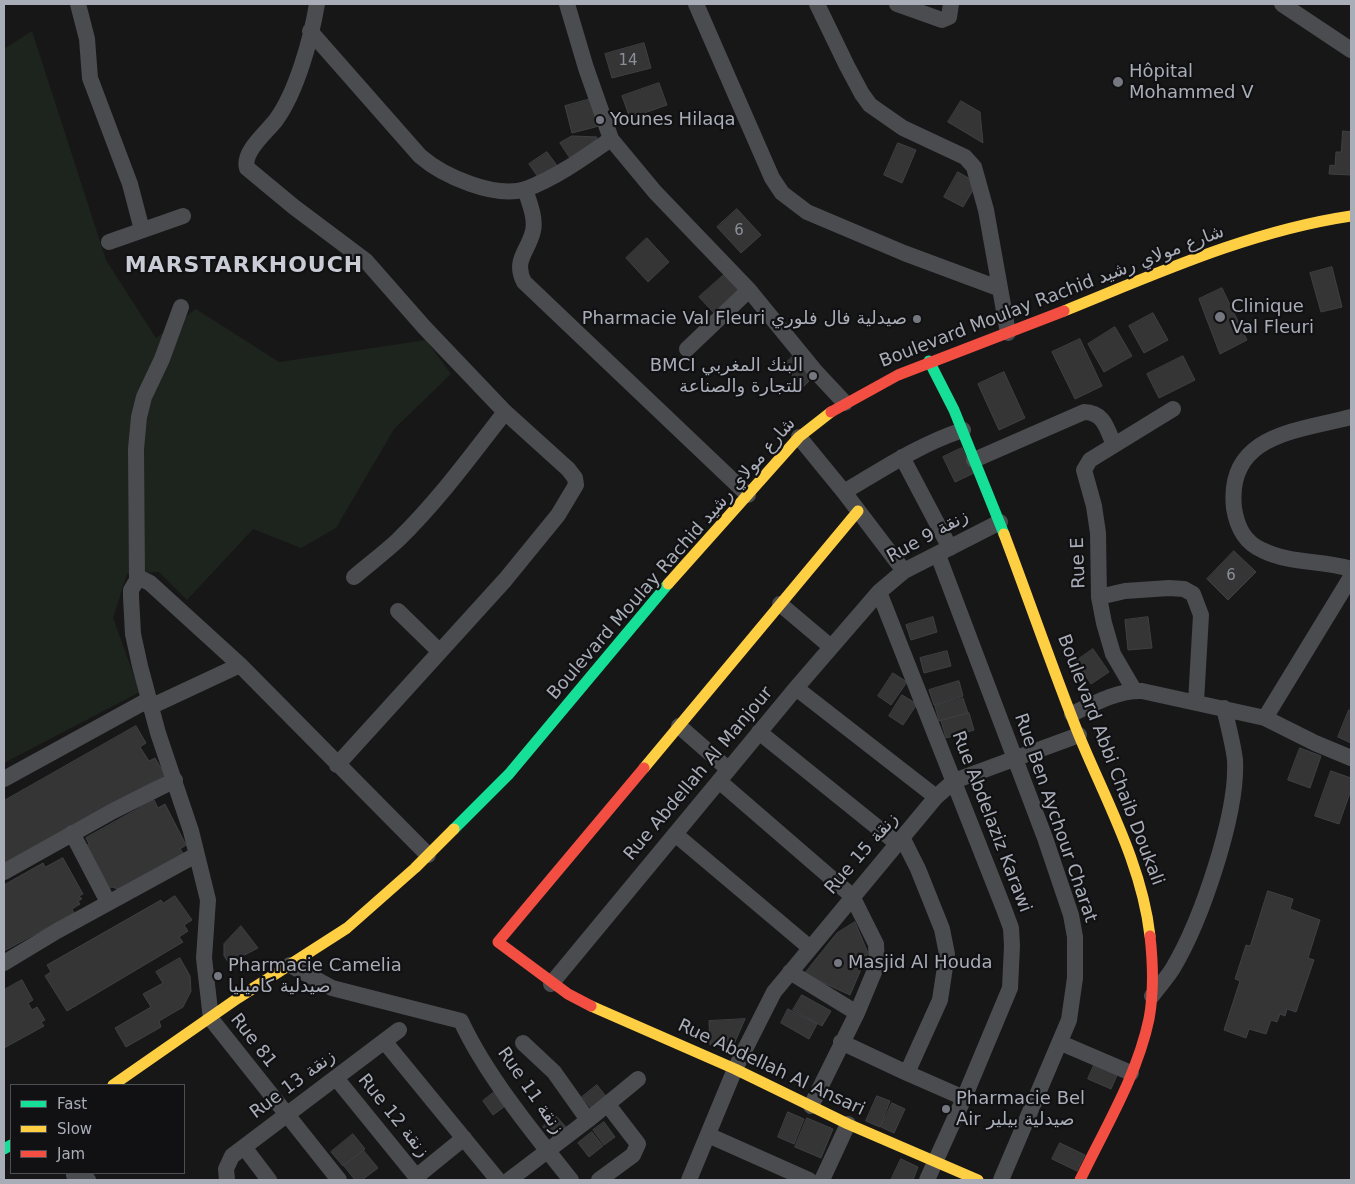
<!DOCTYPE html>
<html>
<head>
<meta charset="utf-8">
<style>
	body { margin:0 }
	#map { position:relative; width:1355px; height:1184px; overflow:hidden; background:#171717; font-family:"DejaVu Sans",sans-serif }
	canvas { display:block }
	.frame { position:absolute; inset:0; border:5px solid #a8adb8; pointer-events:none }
	.legend { position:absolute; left:10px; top:1084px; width:175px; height:90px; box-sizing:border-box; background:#111113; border:1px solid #4d4f55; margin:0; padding:6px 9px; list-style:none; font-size:15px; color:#a8adb8 }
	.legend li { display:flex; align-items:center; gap:10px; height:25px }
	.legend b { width:25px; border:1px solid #4d4f55 }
</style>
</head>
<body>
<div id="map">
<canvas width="1355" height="1184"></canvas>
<div class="frame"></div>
<ul class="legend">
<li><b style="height:6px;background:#16e098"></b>Fast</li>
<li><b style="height:6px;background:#ffcf43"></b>Slow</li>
<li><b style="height:6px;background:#f24e42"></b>Jam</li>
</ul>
</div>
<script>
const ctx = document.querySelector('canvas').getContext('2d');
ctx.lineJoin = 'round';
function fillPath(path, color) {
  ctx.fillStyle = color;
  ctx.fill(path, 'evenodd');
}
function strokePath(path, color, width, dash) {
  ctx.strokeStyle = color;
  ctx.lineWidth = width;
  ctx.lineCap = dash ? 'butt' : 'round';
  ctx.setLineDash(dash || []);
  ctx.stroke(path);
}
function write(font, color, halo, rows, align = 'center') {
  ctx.font = font + ' "DejaVu Sans",Vazirmatn,sans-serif';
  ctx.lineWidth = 4.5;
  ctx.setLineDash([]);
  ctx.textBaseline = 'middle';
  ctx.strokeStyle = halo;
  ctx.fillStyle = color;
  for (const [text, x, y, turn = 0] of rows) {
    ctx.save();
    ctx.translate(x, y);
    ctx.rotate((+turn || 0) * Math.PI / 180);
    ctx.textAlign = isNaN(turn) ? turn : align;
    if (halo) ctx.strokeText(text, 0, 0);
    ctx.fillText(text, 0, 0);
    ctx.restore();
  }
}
fillPath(new Path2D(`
	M32,31L106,260L156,338L196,309L279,362L426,340L451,374L394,429L336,528L301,548L253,529L187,600L159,572L127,574L113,618L140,692L4,763V49Z`), '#1d241e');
const building = new Path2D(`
	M644,43L651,68L612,78L605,54Z
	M659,83L667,105L630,118L622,96Z
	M591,99L599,126L572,133L565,106Z
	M961,101L980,112L983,143L948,122Z
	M1343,131L1351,132V175L1329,174L1330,165L1335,166L1336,152H1341Z
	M572,136L597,137L590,153L573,163L560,143Z
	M898,143L916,150L902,183L884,175Z
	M547,152L558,167L540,180L529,164Z
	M958,172L977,183L963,207L944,197Z
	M737,209L761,235L741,253L717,227Z
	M647,238L669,262L648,282L626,258Z
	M1332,267L1342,307L1321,312L1310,273Z
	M726,273L742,290L715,314L699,297Z
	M1222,288L1247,340L1220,354L1199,299Z
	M1153,313L1168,340L1144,353L1129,326Z
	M1115,327L1132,356L1104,372L1088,344Z
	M1080,339L1102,386L1075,399L1052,352Z
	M796,353L816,374L803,387L783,366Z
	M1183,356L1195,380L1159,398L1147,374Z
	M1004,372L1025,418L999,430L978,384Z
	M962,448L974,473L955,482L943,457Z
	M1234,551L1256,572L1228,600L1207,579Z
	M933,617L937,632L911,640L906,625Z
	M1148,617L1152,648L1128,650L1125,620Z
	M1093,649L1109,672L1091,684L1076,661Z
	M947,651L951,666L924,673L920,658Z
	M893,673L907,682L891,705L878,696Z
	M959,681L963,696L934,705L929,690Z
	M902,695L917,704L903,725L889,716Z
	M963,698L968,713L939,721L935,706Z
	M1349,710L1351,711V743L1338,737Z
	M969,713L974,730L946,738L941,721Z
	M136,726L146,743L140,747L149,761L155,758L165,775L4,863V801Z
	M1300,748L1321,756L1310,788L1288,780Z
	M1331,771L1351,778V790L1339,824L1315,816Z
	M154,800L158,808L165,804L186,845L180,849L184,854L118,889L112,887L105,891L82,848L89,844L86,838Z
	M63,858L83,894L79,896L82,899L78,901L80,904L72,909L74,913L4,951V885L43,863L45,867Z
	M1268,891L1293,899L1290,909L1320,920L1308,958L1314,960L1296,1012L1287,1009L1285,1016L1280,1014L1277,1022L1271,1020L1266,1034L1249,1029L1246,1038L1224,1030L1240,981L1235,979L1246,945L1250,946Z
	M175,896L192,920L184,925L188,931L179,937L183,942L67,1011L45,976L51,972L47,965L161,900L163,903Z
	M855,922L868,953L850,995L804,974L837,933Z
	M241,926L258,948L229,963L224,956V944Z
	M180,958L190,976L191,991L183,1007L159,1021L161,1027L126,1047L115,1028L151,1007L143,994L163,983L156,972Z
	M22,980L33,1000L28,1003L32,1010L37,1007L45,1020L41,1022L44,1026L4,1048V990Z
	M802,995L831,1011L822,1026L793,1010Z
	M788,1009L817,1024L809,1039L781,1023Z
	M745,1019L734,1044L710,1045L709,1021Z
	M1095,1063L1118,1073L1111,1089L1088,1079Z
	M597,1085L609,1100L594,1112L582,1097Z
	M498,1089L509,1103L493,1115L483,1101Z
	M877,1096L890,1101L880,1127L866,1121Z
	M892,1103L905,1109L894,1133L881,1127Z
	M788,1112L804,1119L794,1144L778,1137Z
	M555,1115L567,1128L555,1139L543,1127Z
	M807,1118L833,1129L821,1158L795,1147Z
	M604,1122L615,1137L604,1145L593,1130Z
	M592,1132L603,1146L589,1157L578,1143Z
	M353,1134L365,1149L343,1166L331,1152Z
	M1060,1143L1085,1155L1077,1171L1052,1159Z
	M364,1151L378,1168L362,1180H355L344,1166Z
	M901,1159L918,1167L913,1180H891Z`);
fillPath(building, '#353536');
strokePath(building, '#3f4043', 1);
strokePath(new Path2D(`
	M78,4L87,39L90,78L130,184L142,230
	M317,4C311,39 297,91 276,120C267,132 242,152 247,168L294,207L366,261L424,327L505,412L568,469L575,478L576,485L558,515L505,580L337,765
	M567,4L586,68L611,139L655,192L749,290L816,372L845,403
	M696,4L772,178L782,193L807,212L904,253L998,288
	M817,4L847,66L862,94L870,105L903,128L965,157L974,167L986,210L1008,333
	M897,4L942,20L949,17L951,4
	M1282,4L1351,50
	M310,31L420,156C443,176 495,199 526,189C556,178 585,157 611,139
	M525,189C529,202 536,218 533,231C528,252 513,260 524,282L748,495
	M109,242L183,216
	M687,349L749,290
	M1351,417C1298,431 1226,434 1234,508C1237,527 1244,542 1262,550C1290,564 1322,560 1351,569
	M799,437L844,492L904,571
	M902,457L950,548
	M974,460L1084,412C1104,412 1107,429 1114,445
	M844,492C883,469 920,444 963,430
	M938,555L1045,838L1071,915L1075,937V978L1069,1020L1001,1180
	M354,577C368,565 384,553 398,540C438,501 471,456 505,412
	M137,580L136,449L139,417L144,397L162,359L181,307
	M879,592L1004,909L1011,928L1012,946L1010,988L964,1098L927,1180
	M1099,597L1125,591L1169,588L1184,589L1193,594L1201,615L1196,702
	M780,604L831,647
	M398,611L439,651
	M796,688L936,797
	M1134,690L1113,654L1104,623L1099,597L1098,533L1094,506L1084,470L1090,460L1173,409
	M150,707L240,665
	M1072,714C1093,704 1118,690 1142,691L1265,718L1315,743L1351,758
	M1265,718L1351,577
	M679,726L728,769
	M759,732L898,844
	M4,779L148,700
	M719,781L852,896L876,944L877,965L857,1013L811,1106
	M72,833L108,902
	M675,834L809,947
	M903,839L918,869L942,929L947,954L940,1000L907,1073L964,1098
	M4,872L113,811L175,780
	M4,963L57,931L196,855
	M290,965L332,988L461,1021C486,1075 534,1134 571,1180
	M790,972L857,1013
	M551,984L796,688L879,592L904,571L1000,522
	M1152,996C1159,986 1167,978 1173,968C1201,921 1238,814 1235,760C1233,743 1228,725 1224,708
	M384,1041L498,1180
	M841,1042L907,1073
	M523,1043L554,1072L588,1120
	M1061,1043L1131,1073
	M336,1078L419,1180
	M708,1135L809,1180
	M244,1147L269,1180
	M74,1175L88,1180
	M416,1177L464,1138
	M227,1180L226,1169L232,1156L399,1030
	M339,1180L211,1019L204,958L208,900L191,831L158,733L140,666L133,634L131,597V590L137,580L142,579L150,583L240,665L428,855
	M509,1180L588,1120L638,1079
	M599,1180L633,1155L638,1144L608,1105
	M689,1180L735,1069L774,992L936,797L954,781L1079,735
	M822,1180L848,1124`), '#4b4c50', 16);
strokePath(new Path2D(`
	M929,361L954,410L1004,534
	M454,829L509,774L668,584
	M4,1149L11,1145`), '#16e098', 11);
strokePath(new Path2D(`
	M1064,311C1158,273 1250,231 1351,216
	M1004,534C1029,600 1052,667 1078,733C1105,799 1142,864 1150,936
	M668,584L799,437L831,412
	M644,768L858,511
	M591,1006L735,1069L848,1124L978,1180
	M113,1085L238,998L347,928L415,868L454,829`), '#ffcf43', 11);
strokePath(new Path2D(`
	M831,412L898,375L1064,311
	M591,1006L568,994L498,942L644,768
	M1080,1180C1105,1128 1137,1076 1149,1019C1154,992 1153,963 1150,936`), '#f24e42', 11);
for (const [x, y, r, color] of [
	[1118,82,6,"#757880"],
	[600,120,5,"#757880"],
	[1220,317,6,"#757880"],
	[917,319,5,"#757880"],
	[813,376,5,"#757880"],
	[838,963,5,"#757880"],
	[218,976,5,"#757880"],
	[946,1109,5,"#757880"]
]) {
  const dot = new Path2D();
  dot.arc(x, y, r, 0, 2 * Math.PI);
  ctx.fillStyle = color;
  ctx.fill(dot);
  strokePath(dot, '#111113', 2);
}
write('15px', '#8b8f98', null, [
	["14",628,61],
	["6",739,231],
	["6",1231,576]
]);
write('18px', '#a8adb8', '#111113', [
	["Hôpital",1129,72],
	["Mohammed V",1129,93],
	["Younes Hilaqa",610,120],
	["Clinique",1231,307],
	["Val Fleuri",1231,328],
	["Pharmacie Val Fleuri صيدلية فال فلوري",907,319,"right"],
	["BMCI البنك المغربي",803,366,"right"],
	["للتجارة والصناعة",803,387,"right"],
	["Masjid Al Houda",848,963],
	["Pharmacie Camelia",228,966],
	["صيدلية كاميليا",228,987],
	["Pharmacie Bel",956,1099],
	["Air صيدلية بيلير",956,1120]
], 'left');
write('18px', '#a8adb8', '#111113', [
	["Boulevard Moulay Rachid شارع مولاي رشيد",1052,297,-21],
	["Rue 9 زنقة",928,537,-29],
	["Boulevard Moulay Rachid شارع مولاي رشيد",672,559,-49],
	["Rue E",1079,563,-92],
	["Boulevard Abbi Chaib Doukali",1110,760,69],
	["Rue Abdellah Al Manjour",699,774,-50],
	["Rue Ben Aychour Charat",1055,818,71],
	["Rue Abdelaziz Karawi",991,822,69],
	["Rue 15 زنقة",862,854,-49],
	["Rue 81",253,1041,52],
	["Rue Abdellah Al Ansari",771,1068,25],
	["Rue 13 زنقة",293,1085,-37],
	["Rue 11 زنقة",530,1091,55],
	["Rue 12 زنقة",393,1116,51]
]);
ctx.letterSpacing = '1px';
write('bold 22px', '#c9ccd4', '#111113', [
	["MARSTARKHOUCH",244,266]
]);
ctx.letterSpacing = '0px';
</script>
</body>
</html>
